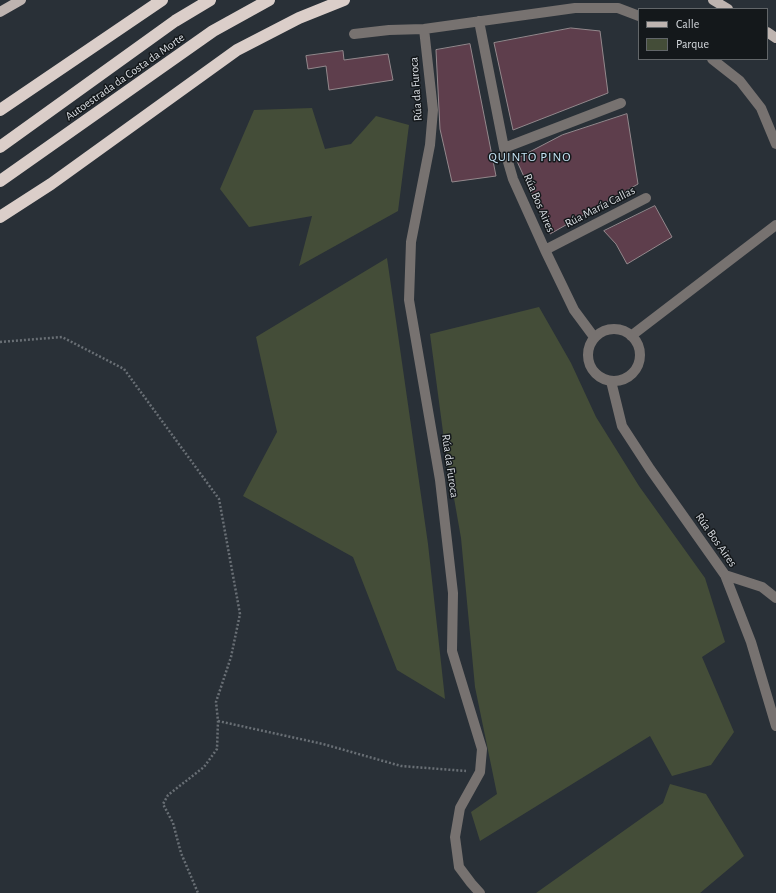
<!DOCTYPE html>
<html>
<head>
<meta charset="utf-8">
<style>
	body { margin:0 }
	#map { position:relative; width:776px; height:893px; overflow:hidden; background:#293037; font-family:"Alegreya Sans",sans-serif }
	canvas { display:block }
	.legend { position:absolute; left:638px; top:8px; width:130px; height:52px; box-sizing:border-box; background:#14181b; border:1px solid #626669; margin:0; padding:5px 7px; list-style:none; font-size:12px; color:#d6dadf }
	.legend li { display:flex; align-items:center; gap:8px; height:20px }
	.legend b { width:20px; border:1px solid #626669 }
</style>
</head>
<body>
<div id="map">
<canvas width="776" height="893"></canvas>
<ul class="legend">
<li><b style="height:5px;background:#beb4b0"></b>Calle</li>
<li><b style="height:11px;background:#444d38"></b>Parque</li>
</ul>
</div>
<script>
const ctx = document.querySelector('canvas').getContext('2d');
ctx.lineJoin = 'round';
function fillPath(path, color) {
  ctx.fillStyle = color;
  ctx.fill(path, 'evenodd');
}
function strokePath(path, color, width, dash) {
  ctx.strokeStyle = color;
  ctx.lineWidth = width;
  ctx.lineCap = dash ? 'butt' : 'round';
  ctx.setLineDash(dash || []);
  ctx.stroke(path);
}
function write(font, color, halo, rows, align = 'center') {
  ctx.font = font + ' "Alegreya Sans",sans-serif';
  ctx.lineWidth = 3;
  ctx.setLineDash([]);
  ctx.textBaseline = 'middle';
  ctx.strokeStyle = halo;
  ctx.fillStyle = color;
  for (const [text, x, y, turn = 0] of rows) {
    ctx.save();
    ctx.translate(x, y);
    ctx.rotate((+turn || 0) * Math.PI / 180);
    ctx.textAlign = isNaN(turn) ? turn : align;
    if (halo) ctx.strokeText(text, 0, 0);
    ctx.fillText(text, 0, 0);
    ctx.restore();
  }
}
fillPath(new Path2D(`
	M312,108L325,149L351,144L376,116L409,125L398,211L299,266L312,216L249,227L220,189L254,110Z
	M387,258L428,544L445,699L397,670L353,557L243,496L277,432L256,337Z
	M539,307L571,363L596,417L639,486L705,578L725,642L702,657L734,732L711,765L672,776L650,736L480,841L471,812L497,794L475,687L461,538L445,447L430,334Z
	M670,784L706,794L744,856L700,893H536L663,803Z`), '#444d38');
const building = new Path2D(`
	M571,28L600,31L608,93L513,130L494,43Z
	M470,44L496,176L452,182L440,129L436,50Z
	M343,51L344,60L388,54L393,80L329,90L326,66L308,69L306,56Z
	M627,114L638,184L550,234L516,159L562,135Z
	M655,206L672,237L627,264L616,244L604,231Z`);
fillPath(building, '#5e3e4c');
strokePath(building, '#93888c', 1);
strokePath(new Path2D(`
	M0,342L62,337L124,369L219,499L240,614L231,657L216,702L218,721L217,749L204,767L168,795L163,804L173,823L181,853L198,893
	M218,721L323,744L401,766L466,771`), '#696f75', 2.5, [2, 2]);
strokePath(new Path2D(`
	M479,21L504,148L513,179L545,250L574,310L594,337
	M424,29L433,110L430,145L411,242L409,300L440,480L453,593L452,651L482,749L480,772L460,808L455,837L459,867L471,883L480,893
	M354,34L389,30L424,29L575,8H618L639,16
	M712,59L740,81L761,108L776,144
	M504,148L621,103
	M545,250L646,198
	M588 355a26 26 0 1 1 52 0a26 26 0 1 1-52 0Z
	M631,336L776,225
	M611,381L622,426L650,469L725,575L751,642L776,726
	M725,575L762,587L776,598`), '#777270', 10);
strokePath(new Path2D(`
	M713,0L728,9
	M0,12L21,0
	M767,32L776,38`), '#beb4b0', 10);
strokePath(new Path2D(`
	M0,110L162,0
	M0,147L175,21L210,0
	M0,181L213,31L269,0
	M0,217L51,184L237,50L299,18L344,0`), '#dbcec9', 12);
write('12px', '#d6dadf', '#14181b', [
	["Autoestrada da Costa da Morte",125,77,-35],
	["Rúa da Furoca",416,89,-94],
	["Rúa Bos Aires",539,203,67],
	["Rúa María Callas",600,207,-27],
	["Rúa da Furoca",450,466,82],
	["Rúa Bos Aires",716,540,55]
]);
ctx.letterSpacing = '1px';
write('13px', '#c5e4f5', '#14181b', [
	["QUINTO PINO",530,157]
]);
ctx.letterSpacing = '0px';
</script>
</body>
</html>
